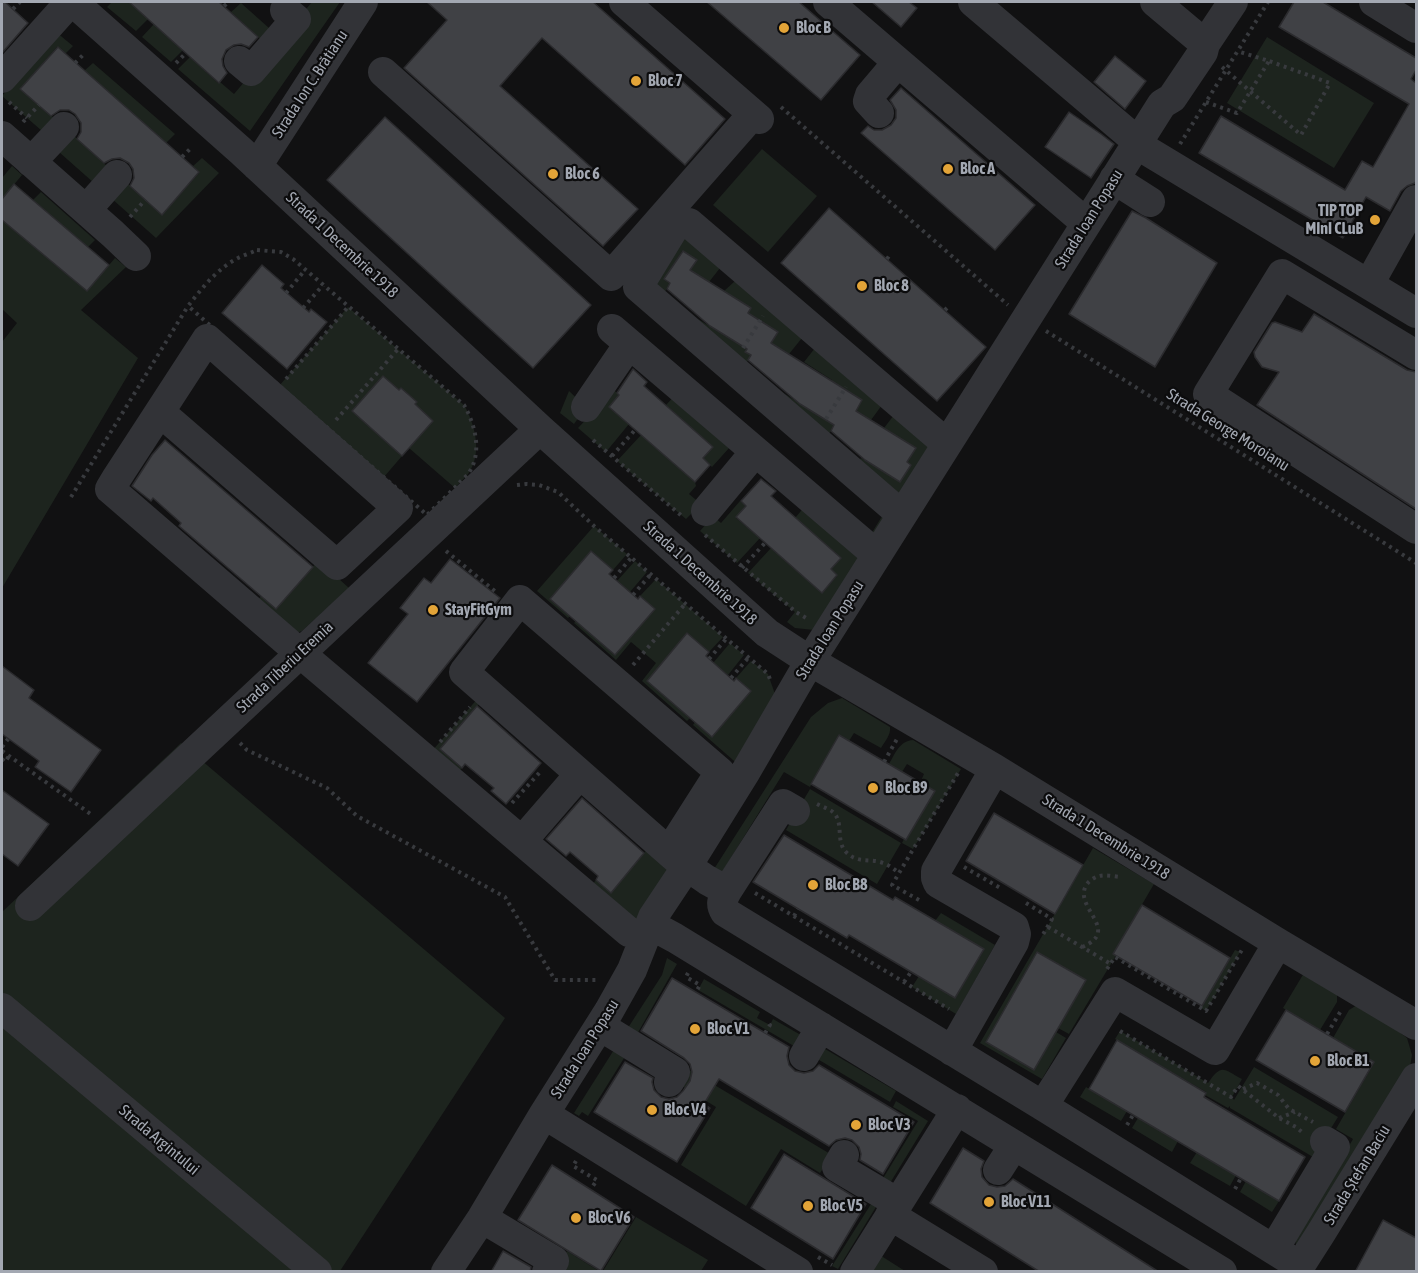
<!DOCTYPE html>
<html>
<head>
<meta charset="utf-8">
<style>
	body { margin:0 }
	#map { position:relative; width:1418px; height:1273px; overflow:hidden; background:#111112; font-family:"Asap Condensed",sans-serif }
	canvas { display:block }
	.frame { position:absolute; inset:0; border:3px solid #a3a8b2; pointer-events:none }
</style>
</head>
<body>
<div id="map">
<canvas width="1418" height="1273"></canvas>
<div class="frame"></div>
</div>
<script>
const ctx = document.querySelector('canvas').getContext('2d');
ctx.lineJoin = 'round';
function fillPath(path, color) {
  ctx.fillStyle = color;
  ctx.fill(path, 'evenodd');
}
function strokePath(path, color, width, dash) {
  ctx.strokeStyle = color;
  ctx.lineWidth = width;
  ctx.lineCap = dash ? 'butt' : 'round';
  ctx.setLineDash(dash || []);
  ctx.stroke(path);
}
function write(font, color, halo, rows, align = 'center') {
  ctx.font = font + ' "Asap Condensed",sans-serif';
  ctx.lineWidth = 4.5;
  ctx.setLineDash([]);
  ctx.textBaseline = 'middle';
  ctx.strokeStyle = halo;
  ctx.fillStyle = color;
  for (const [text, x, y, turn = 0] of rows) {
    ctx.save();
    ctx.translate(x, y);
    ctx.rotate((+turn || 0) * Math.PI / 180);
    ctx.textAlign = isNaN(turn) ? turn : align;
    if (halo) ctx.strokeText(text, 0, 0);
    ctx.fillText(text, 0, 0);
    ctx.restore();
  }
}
fillPath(new Path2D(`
	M112,2H129L148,19L136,31L107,7Z
	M312,2H340L250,131L178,69L190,57L218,83L220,82L234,94Z
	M241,3L269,28L268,46L231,12Z
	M154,24L183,50L171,62L142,37Z
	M56,32L73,46L65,54L57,47L21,88L54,118L42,131L2,96Z
	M1267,37L1374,103L1334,168L1227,103Z
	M93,63L175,134L166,143L84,71Z
	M73,135L108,167L94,183L59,152Z
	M762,149L817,196L768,252L713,205Z
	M202,158L219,173L156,238L111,198L126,182L162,215L199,173L193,166Z
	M12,166L22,175L2,199V178Z
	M41,192L95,240L88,247L33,200Z
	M2,220L87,291L115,258L126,267L81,310L138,358L2,588V342L17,323L2,309Z
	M682,236L720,268L709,282L690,270L697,260L682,251L665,279L670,283L662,297L647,287Z
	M735,281L802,338L789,354L771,343L778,332L763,323L746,352L751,355L743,369L698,319L735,342L724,291Z
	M348,307L464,405C475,424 483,454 468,474C464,479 459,483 455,488L409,448L433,421L415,404L416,401L401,388L399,390L383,376L352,411L402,456L384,477L279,386Z
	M815,348L882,405L871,420L856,411L862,400L847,391L836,423L827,437L780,391L817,414L823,394L832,380L804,362Z
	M614,390L619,395L609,407L629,424L606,452L578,428Z
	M569,391L586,407L574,424L560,413Z
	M677,393L730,447L712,467L703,458L713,447L666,405Z
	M894,415L937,436L814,630L795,628L787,622L795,612L748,573L771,548L822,593L837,576L831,569L840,557L795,518L806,505L865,544L892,500L855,467L861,458L900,482L911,465L907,462L916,448L884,428Z
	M641,435L695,482L696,486L689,494L701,504L686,519L617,461Z
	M740,501L746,506L736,518L760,538L737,563L700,531L713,516L721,523Z
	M594,526L627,554L613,570L591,552L570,616L568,618L537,591Z
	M297,541L349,588L302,631L297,633L257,601L261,596L276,609L316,563Z
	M635,561L647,572L630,592L617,581Z
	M656,579L723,637L709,652L687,634L647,681L690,718L687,721L642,681L656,663L631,642L616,660L574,623L576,621L615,655L655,609L640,596Z
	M730,643L744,655L728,675L713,663Z
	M751,661L768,674L776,697L741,767L693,725L695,722L712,737L751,691L736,678Z
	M479,697L481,702L440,749L462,768L457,773L432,751Z
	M842,698L890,727C891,735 885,741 881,748L854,733L849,741L839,736L810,787L784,772L716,882L707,880L811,717L828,703Z
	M913,740L961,769L913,849L902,843L904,839L906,840L935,791L920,783L924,774L907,764L902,772L889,764C895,754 899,741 913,740Z
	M181,743L505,1018L340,1271L2,1272V912Z
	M810,789L901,843L877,884L786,830Z
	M650,846L672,870L634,925L590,887L596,880L611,892Z
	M1093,848L1154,884L1113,954L1116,956L1115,957L1069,1034L1058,1028L1086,980L1037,952L986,1042L1034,1070L1056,1032L1066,1038L1042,1079L980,1043Z
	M941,913L995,945L956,1014L912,987L919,976L955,998L984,950L935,921Z
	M1235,950L1240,952L1206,1011L1201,1008Z
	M667,958L677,964L636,1036L624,1034L662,975Z
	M1304,973L1337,993V1002L1320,1030L1283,1008Z
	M704,979L760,1012L757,1018L770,1025L773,1019L806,1038L799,1049L698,990Z
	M1357,1005L1390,1025L1407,1038L1412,1055L1407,1084L1299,1258L1295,1240L1353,1139L1336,1129L1374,1063L1333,1038L1349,1010Z
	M1120,1031L1208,1083C1222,1063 1223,1069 1242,1079L1232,1097L1234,1100L1254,1067L1338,1117L1313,1157L1230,1108V1106L1228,1108L1205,1095L1206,1092L1115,1039Z
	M815,1043L896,1091L890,1102L809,1054Z
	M617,1045L626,1055L588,1116L582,1112L579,1116L574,1113Z
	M686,1068L832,1155L820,1173L781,1149L746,1206L681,1165L716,1107L677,1083Z
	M1086,1087L1127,1111L1121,1121L1080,1097Z
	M896,1101L928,1121L887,1188L882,1180L918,1121L893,1107Z
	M1138,1118L1178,1141L1172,1152L1132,1128Z
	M1197,1152L1236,1175L1230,1186L1190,1163Z
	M1246,1181L1279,1201L1272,1212L1240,1192Z
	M879,1202L838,1269L832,1266L871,1204Z
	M636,1217L708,1260L701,1271H603Z
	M567,1251L599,1271L555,1272Z
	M875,1252L905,1271L863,1272Z`), '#1d241e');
const building = new Path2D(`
	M2,2H5L28,23L2,53Z
	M129,2H219L258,37L249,47L241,44L234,45L226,50L222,59L223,66L227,73L219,83Z
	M427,2H593L725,119L685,165L542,38L500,86L638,209L603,246L404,68L447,20Z
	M707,2H799L860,55L821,100Z
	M872,2H909L917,8L901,27Z
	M1294,2H1323L1416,58V70L1411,79L1416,83V181L1415,183L1407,186L1401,191L1390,211L1366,197L1343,238L1199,153L1221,116L1345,190L1362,161L1373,167L1409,104L1279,27Z
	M58,47L199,172L162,215L130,186L134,178L133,169L129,163L120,158L112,159L104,163L77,139L81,132V123L75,114L69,110H60L51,116L20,89Z
	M1115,56L1146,81L1125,109L1094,82Z
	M901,88L1035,205L995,250L861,133L868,126L874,130H882L891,125L896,118V110L890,100Z
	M1069,112L1101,134L1114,144L1091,178L1045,147Z
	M385,117L591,305L533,368L327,180Z
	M14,184L109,265L87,291L2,220V199Z
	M829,208L986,347L937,401L781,263Z
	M1132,211L1146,218L1217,263L1155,367L1069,314Z
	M683,251L697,260L690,270L751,308L748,313L778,332L771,343L862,400L856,411L916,448L907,462L911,465L900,482L865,460L831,431L834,425L800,404L748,360L751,355L745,352L747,349L710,326L667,289L670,283L664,279Z
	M262,265L284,284L281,288L309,312L311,309L327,322L287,369L222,313Z
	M1314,314L1407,370L1416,372V509L1257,405L1279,372L1262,367L1255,357L1254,352L1272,323L1275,322L1302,332Z
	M633,369L647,382L644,386L713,447L703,458L710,465L695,482L609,407L619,395L617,393Z
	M383,376L399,390L401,388L417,402L415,404L433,421L402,456L352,411Z
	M165,440L313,567L276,609L179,526L181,523L153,498L151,501L132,486L152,455Z
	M761,479L776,491L771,496L841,558L831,569L837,575L822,593L736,517L746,506L741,501Z
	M591,551L613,570L609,574L638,599L640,596L655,609L615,655L550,599Z
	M450,559L500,598L417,702L368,663L408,614L400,608L424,578L431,583Z
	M687,633L709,652L706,656L734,681L736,678L751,691L712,737L647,681Z
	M2,666L34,690L29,698L101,750L71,792L35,767L39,761L2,734Z
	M477,706L541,763L506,804L491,791L494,788L465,764L462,768L440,749Z
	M839,735L935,791L906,840L811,784Z
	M2,790L49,824L18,866L2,854Z
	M582,798L644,853L611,893L596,880L598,876L570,852L566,856L546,839Z
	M994,813L1083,865L1055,914L966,861Z
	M784,835L893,900L895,897L984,949L955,998L849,935L847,938L753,882Z
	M1142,905L1230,958L1202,1006L1113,954Z
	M1037,952L1086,980L1034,1070L986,1042Z
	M672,978L789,1047L787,1056L789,1065L795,1071L804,1073L813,1071L819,1065L914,1122L883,1174L860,1160L861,1154L859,1147L852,1140L845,1138L836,1140L829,1146L719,1079L704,1104L710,1108L677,1162L594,1112L625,1062L653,1078L652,1082L654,1090L661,1097L669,1099L677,1097L683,1091L690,1081L692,1072L690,1064L684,1058L641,1031Z
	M1286,1010L1374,1062L1345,1112L1256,1060Z
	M1117,1040L1206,1093L1204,1097L1305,1157L1279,1201L1089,1089Z
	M963,1148L984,1161L981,1169L982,1177L989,1185L997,1187L1005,1186L1013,1179L1159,1272H1040L930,1203Z
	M784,1154L866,1204L833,1259L751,1208Z
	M552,1165L634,1217L601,1271L518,1220Z
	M1383,1220L1416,1238V1272H1355Z
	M503,1251L531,1267L530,1272H491Z`);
fillPath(building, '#404145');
strokePath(building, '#2b2b2e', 1.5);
strokePath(new Path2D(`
	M224,6L229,2
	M13,9L20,2
	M75,63L83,55
	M176,63L186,53
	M1222,67L1301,135L1330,83L1269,61
	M9,102L27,118
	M1206,102L1237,113L1269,61L1237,51
	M781,107L1008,305
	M23,122L39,105
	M1180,144L1268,2
	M182,157L191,148
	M130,217L145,200
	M257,250L281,252L293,259L464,405C475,424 482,451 470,471C468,475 463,479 460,482C450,493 438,504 427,515L188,306C202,288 218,268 238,258C244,255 251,253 257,250Z
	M887,259L889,256
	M286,293L305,270
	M303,308L323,285
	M945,310L947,308
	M1046,331L1416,563
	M743,348L763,316
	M286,379L348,307
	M826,419L846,387
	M336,420L399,348
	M593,440L683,517
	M612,456L635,430
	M517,485L526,484L539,485L558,492L594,526L768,674L771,682
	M71,497L188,306
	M705,535L796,612L808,619
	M446,551L496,592
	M742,568L765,543
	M614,578L631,558
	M633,595L651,574
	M709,659L726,639
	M633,665L685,604
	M731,678L748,658
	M440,742L470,707
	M240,743L247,750L327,788L357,816L505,897L555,980H598
	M2,747L8,739
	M2,751L92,815
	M2,759L5,762L9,756
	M884,762L897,739
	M512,803L541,771
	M817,804C823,807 830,809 834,813C844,824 835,842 847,853C859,864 871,858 883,863C889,865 894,869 899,873
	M964,867L1002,889
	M755,893L949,1009
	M919,900L892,885L958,773
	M1026,903L1052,919L1041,938
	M794,916L798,909
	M1048,927L1111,964
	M1082,947C1123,930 1071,907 1087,884C1090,880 1095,877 1099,876C1106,874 1115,877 1122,877
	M1107,969L1115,957L1206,1011L1243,948
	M688,973L686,977L700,985L696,992
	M904,982L911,972
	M1120,1031L1231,1097L1238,1086L1279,1118L1296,1127L1303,1133
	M765,1033L770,1025L768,1024
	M1327,1034L1342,1009
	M1243,1089L1257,1083L1278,1095L1289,1109L1313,1122
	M1279,1118L1295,1112
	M1127,1125L1133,1115
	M576,1161L573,1166L597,1180L591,1189
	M1235,1189L1241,1178
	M818,1257L832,1265`), '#383a3e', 4, [3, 4.5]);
strokePath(new Path2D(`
	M73,2L241,151L540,429L767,633L810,661L995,769L1278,943L1416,1025
	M624,2L759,119
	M828,2L1086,223
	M973,2L1138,142
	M1155,2L1205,44
	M1374,2L1416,28
	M239,61L251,71L296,19L285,10
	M383,72L611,276L753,114
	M2,78L70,2
	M879,113L868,101L870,95L898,62
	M2,136L113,234L136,256
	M1136,144L1416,313
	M31,162L64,127
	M257,166L363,2
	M1114,179L1150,202
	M86,210L117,175
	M1369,284L1416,200
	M612,329L877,555
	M1416,355L1282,274L1208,394L1416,529
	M586,407L629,344
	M160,412L337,565L398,508L207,339L116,479L110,489L314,665L629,932
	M706,511L755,452
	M902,515L638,287L674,228L682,223H689L947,444
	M522,841L580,774
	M669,852L720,772L520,600L464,672L678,860L707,880L727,891C722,900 720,904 725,912L1043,1106L1300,1266
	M727,891L783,804L795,811
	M30,906L540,429
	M651,925L675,938L1222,1272
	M2,1008L317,1272
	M600,1026L675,1072L669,1082
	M952,1051L1014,942L1016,934L1014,927L938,883L936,878V871L995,769
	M804,1056L821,1027
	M1043,1106L1115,992L1215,1050L1278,943
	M544,1114L798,1272
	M844,1155L837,1167L898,1203
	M998,1170L1014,1145
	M890,1215L983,1272
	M482,1218L554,1261L547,1272
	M1274,1249L1335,1147L1325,1141
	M446,1272L482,1218L544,1114L609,1011L632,970L653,917L687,866L746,771L810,661L1162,104L1172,98L1203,52L1205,44L1233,2
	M855,1272L957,1109
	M1296,1272L1321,1233L1416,1078`), '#323337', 30);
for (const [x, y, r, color] of [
	[784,28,6,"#e3a438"],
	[636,81,6,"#e3a438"],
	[948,169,6,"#e3a438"],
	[553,174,6,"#e3a438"],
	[1375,220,6,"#e3a438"],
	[862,286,6,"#e3a438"],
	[433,610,6,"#e3a438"],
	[873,788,6,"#e3a438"],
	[813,885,6,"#e3a438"],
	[695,1029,6,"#e3a438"],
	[1315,1061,6,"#e3a438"],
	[652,1110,6,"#e3a438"],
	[856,1125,6,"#e3a438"],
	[989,1202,6,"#e3a438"],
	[808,1206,6,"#e3a438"],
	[576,1218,6,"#e3a438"]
]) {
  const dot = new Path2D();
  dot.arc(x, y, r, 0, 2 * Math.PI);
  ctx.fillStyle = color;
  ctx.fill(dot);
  strokePath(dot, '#0c0c0d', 2);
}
write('bold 16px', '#a3a8b2', '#0c0c0d', [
	["Bloc B",796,28],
	["Bloc 7",648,81],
	["Bloc A",960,169],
	["Bloc 6",565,174],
	["TIP TOP",1363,211,"right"],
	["MInI CLuB",1363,229,"right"],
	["Bloc 8",874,286],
	["StayFitGym",445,610],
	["Bloc B9",885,788],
	["Bloc B8",825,885],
	["Bloc V1",707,1029],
	["Bloc B1",1327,1061],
	["Bloc V4",664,1110],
	["Bloc V3",868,1125],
	["Bloc V11",1001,1202],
	["Bloc V5",820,1206],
	["Bloc V6",588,1218]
], 'left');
write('16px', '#a3a8b2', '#0c0c0d', [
	["Strada Ion C. Brătianu",310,84,-57],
	["Strada Ioan Popasu",1089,219,-58],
	["Strada 1 Decembrie 1918",342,245,43],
	["Strada George Moroianu",1228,430,32],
	["Strada 1 Decembrie 1918",700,573,42],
	["Strada Ioan Popasu",830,630,-58],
	["Strada Tiberiu Eremia",285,667,-43],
	["Strada 1 Decembrie 1918",1106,837,32],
	["Strada Ioan Popasu",585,1049,-58],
	["Strada Argintului",159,1140,40],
	["Strada Ștefan Baciu",1357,1175,-59]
]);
</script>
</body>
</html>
